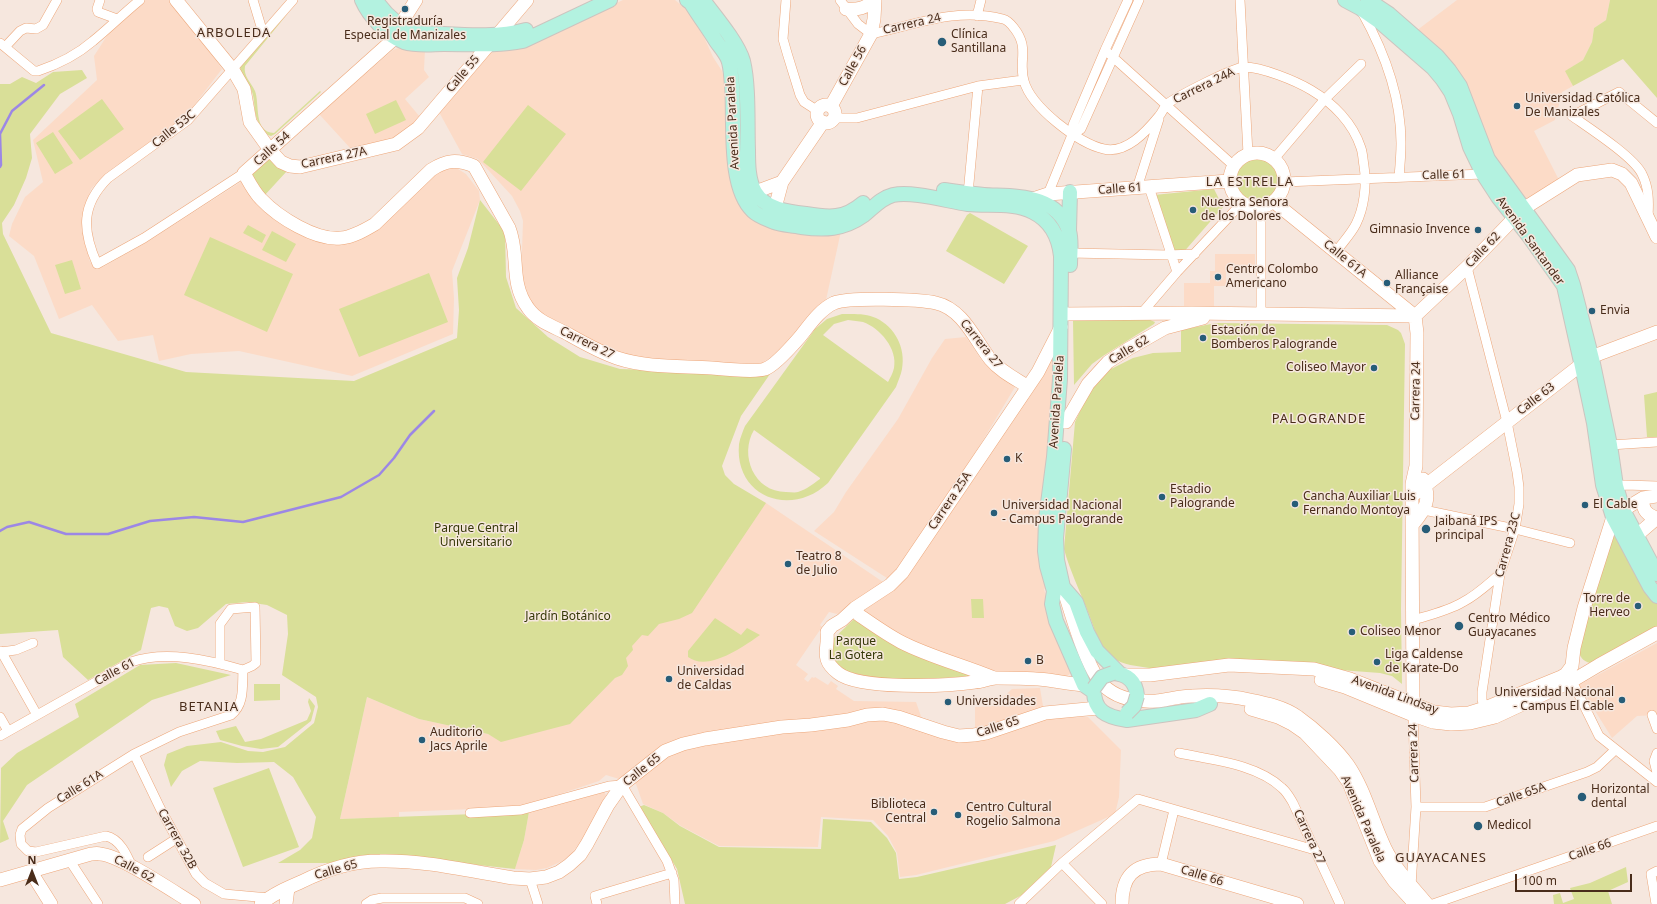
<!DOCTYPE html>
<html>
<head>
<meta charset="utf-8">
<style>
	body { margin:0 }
	#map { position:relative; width:1657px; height:904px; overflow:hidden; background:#f6e7de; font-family:"Noto Sans",sans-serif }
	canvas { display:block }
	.north { position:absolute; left:12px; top:852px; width:40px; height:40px; -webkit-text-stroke:3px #f6e7de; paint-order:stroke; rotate:0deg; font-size:11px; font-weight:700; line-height:16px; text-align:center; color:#492c1a }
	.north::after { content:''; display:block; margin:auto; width:14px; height:18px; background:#492c1a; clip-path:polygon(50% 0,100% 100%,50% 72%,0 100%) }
	.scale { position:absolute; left:1515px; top:874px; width:117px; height:18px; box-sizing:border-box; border:2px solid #492c1a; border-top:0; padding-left:5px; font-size:12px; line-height:14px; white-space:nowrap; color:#492c1a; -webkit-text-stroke:3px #f6e7de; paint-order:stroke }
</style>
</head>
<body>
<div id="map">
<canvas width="1657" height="904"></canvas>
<div class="north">N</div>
<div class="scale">100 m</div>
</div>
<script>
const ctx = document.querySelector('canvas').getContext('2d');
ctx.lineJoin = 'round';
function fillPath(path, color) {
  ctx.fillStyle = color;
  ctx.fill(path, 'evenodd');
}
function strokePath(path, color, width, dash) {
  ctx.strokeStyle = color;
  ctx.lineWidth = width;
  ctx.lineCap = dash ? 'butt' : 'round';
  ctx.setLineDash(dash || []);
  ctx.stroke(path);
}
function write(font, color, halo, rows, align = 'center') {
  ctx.font = font + ' "Noto Sans",sans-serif';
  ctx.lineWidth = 3;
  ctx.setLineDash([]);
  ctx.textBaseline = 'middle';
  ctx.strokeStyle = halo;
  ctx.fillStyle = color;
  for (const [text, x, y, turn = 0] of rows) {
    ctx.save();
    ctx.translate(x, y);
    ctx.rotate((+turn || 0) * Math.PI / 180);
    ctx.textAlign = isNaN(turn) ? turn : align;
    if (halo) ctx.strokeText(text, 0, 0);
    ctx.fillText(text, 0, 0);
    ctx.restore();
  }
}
fillPath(new Path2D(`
	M143,0H175L222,69L185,117L106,173L91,189L85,207L82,222L84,239L90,262L97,268L103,267L147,242L244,180L258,201L339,242L441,168L458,169L466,174L479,191L480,200L452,271L454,298L453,334L352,376L239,351L191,354L159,361L153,335L118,341L92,305L59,319L34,256L9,236L12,224L25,197L43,182L33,140L97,80L94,56L112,28Z
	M623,0H675L687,10L704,37L713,57L722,71L726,86L729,173L732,187L740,204L841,231L826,300L812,313L790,343L761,364L637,360L599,346L565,325L535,311L521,281L523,221L520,211L512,196L478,159L462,154L439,112L493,50L585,18Z
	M1457,0H1610L1606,20L1594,28L1592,42L1583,60L1566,71L1573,86L1562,92L1555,120L1534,131L1560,182L1522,202L1490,147L1470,92L1447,58L1416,31Z
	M404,46L425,49L424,70L429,77L405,99L420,117L403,134L388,141L351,149L319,114L393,50Z
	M1215,254H1255V271L1226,272V286H1214V308L1184,309V283H1210V271H1215Z
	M966,337L982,361L1015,387L977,450L890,580L814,531L834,512L846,492L898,419L932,358L945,339Z
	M1058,340L1053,585L1044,589L1050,611L1074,670L1063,680L1014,676L959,661L931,651L861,613L868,604L885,594Z
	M720,480L766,503L886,584L837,614L829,612L820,625L822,627L796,665L808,674L804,679L808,682L812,677L814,678L815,677L828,685L831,681L838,686L836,689L854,701L916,702L923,722L955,731L975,729V707L993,706L1012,689L1040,688L1045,718L1088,717L1121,750L1119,797L1115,814L1054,841L916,875L900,877L897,853L888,836L873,820L821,817L818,847L719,846L681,826L663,813L643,804L636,784L606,775L599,781L521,807L399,812V817L340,819L367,697L419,719L488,734L496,738Z
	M1657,643V715L1637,716L1612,738L1579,685Z
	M604,792L606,795L585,837L570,855L562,861L547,868L536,870L515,869L524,840L529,812Z`), '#fcdbc7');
fillPath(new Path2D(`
	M1610,0H1657V98L1623,59L1573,86L1565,71L1583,60L1592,42L1594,28L1606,20Z
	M289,12L245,66C243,76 251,82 255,91C260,104 253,132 274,133L320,91L321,92L275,134L271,136C266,135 265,132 262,128C251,112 257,104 251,89C248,82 241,75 240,67Z
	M82,70L87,78L60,94L30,134L32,158L26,178L14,205L2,223L3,234L51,333L186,372L354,381L457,338L459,310L457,278L468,248L480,200L505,232L506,277L516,308L548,337L580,357L620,369L770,374L741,416L722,466L725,475L734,484L766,503L692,613L679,619L659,624L648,636L642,635L632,646L633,650L626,658L628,666L622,675L615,678L570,724L501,742L488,734L419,719L367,697L340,819L529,812L524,840L515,869L404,857L333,863H278L300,850L312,838L316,817L293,777L274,762L237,763L200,761L182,771L171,787L164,765L167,754L187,746L221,742L248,751L263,752L285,747L314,723L318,707L316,697L282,675L288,634L287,615L267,605L247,602L226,604L198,628L187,631L175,626L168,608L159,606L151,608L141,650L88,680L63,657L58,630L0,634V84H10L22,77L36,83L53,72Z
	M102,99L124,129L80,160L58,131Z
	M396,100L406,120L375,134L366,114Z
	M528,105L566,134L521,191L483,162Z
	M53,132L73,163L55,174L36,143Z
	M268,157L287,171L264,196L250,175Z
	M1235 180a22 22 0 1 1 44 0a22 22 0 1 1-44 0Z
	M1214,189L1223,207L1175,262L1154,195Z
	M970,213L1028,246L1004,284L946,251L967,215Z
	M248,225L266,235L262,243L243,233Z
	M272,231L296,244L286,262L262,250Z
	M210,237L293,274L267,332L184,295Z
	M72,260L81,289L65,294L55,265Z
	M429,273L448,322L359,357L339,309Z
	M842,314C852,314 866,313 876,318C895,327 906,348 902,369C901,375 898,381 896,387L828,483C791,518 734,497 739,444C740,438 743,431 745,426L815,329L827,319ZM848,320C853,321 859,321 863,322C880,328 898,349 894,368C893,373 890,378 888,382L823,335L834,324ZM754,430L820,478V479C813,484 807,489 798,492C795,493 790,492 786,492C754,492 739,455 754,430Z
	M1073,320H1150L1155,322L1154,324L1103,356L1092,364L1074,385Z
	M1216,323L1387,325L1398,330L1401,333L1405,344L1401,609L1402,684L1392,676L1380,673L1340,670L1149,668C1137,666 1123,665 1113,658C1098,647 1095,629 1088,612C1080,591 1070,571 1064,549L1075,422L1092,386L1111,369L1133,358L1153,353L1181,352V330Z
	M1657,392V437H1647L1644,395Z
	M1615,528L1657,600V628L1591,663C1583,662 1579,656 1578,648Z
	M971,599H983L984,618H972Z
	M715,618L741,635L747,628L760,635C743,647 708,672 688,657V651Z
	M854,619L974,676L942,678L887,680L848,672L840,669L833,660L832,640Z
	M176,663L231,675L152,700L27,785L3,821L9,839L0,843L1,768L17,753L79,717L75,704L140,665Z
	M254,684H280V700L254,701Z
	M309,698L315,706L311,721L278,747L261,749L242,746L220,740L216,731L236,726L245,742L261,739L307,720L311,711L308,702Z
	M269,768L299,847L243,867L213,788Z
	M644,805L663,813L680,826L719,847L821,849L823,819L871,822L887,838L896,853L899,879L917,877L1056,845L1051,867L1022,895L1005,904H685L677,869L639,807Z
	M1626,867L1628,882L1608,891L1612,904H1554L1553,895L1560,893L1563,903L1574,899L1570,888L1590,883Z`), '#d9df98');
strokePath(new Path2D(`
	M0,167L1,165L0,134L12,111L44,85
	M0,531L7,527L29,522L66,534H108L150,521L194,517L243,522L341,497L379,475L394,458L410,435L434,411`), '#9c87e5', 2.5);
const street = new Path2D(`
	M100,0L97,9L98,12L117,19
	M253,0L263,33
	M786,0L783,39L787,53L800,95L804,102L818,111
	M840,0L858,24L871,34C916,25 954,7 1003,19C1007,20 1011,24 1014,28C1030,48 1018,61 1024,81C1031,107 1079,144 1104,149C1126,154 1146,132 1159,116C1162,113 1164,107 1167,104C1178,96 1232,68 1244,67C1262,67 1296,81 1311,90C1333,103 1353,123 1361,148C1363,154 1363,161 1364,166C1367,185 1364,208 1356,224C1351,234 1342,243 1336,252
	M1240,0L1248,154
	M1362,12C1385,53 1401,96 1401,143C1401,155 1400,166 1399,177
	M977,16L981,0
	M0,43L34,71H38C56,65 78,54 93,41C109,28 124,13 140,0
	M5,47L20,31L26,28L36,29L43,25L57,0
	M1105,50L1234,166
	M834,118H857L978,86L1023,80
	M1072,135L1081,129L1139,0
	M1274,159L1325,99L1361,64
	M244,173L144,238L97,264C82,230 81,205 108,178L188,120L293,0
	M1284,182L1483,174
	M1149,187L1177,272
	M1137,188L1159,119
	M968,194L978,86
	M1048,194L1072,135L1073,125L1105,50L1128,0
	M1261,207V315
	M1648,216C1649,202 1649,188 1642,174C1634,157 1589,128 1572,116L1619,92L1657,123
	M1070,253L1168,255L1195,254
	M1467,267L1507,422L1517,472L1519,487V504L1515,529L1500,574L1482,692V700L1485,708
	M1141,314L1177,272L1242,203
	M1610,445L1657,442
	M1616,486L1625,485L1657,486
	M1424,510L1515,529L1570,543
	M1413,620C1430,615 1448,611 1463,602C1477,595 1488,584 1500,574
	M1,651L37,715
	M0,652L16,650L33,643
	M220,664V624L231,609L255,607L256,663L252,666L243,670
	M1572,681L1599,736L1657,782
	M1652,715L1657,729
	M0,717L8,731
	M0,736L131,662C166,650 208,660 243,670
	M1179,753C1212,760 1257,764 1282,788C1287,792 1290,798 1293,803L1340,904
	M1657,753L1654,761L1657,773
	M134,754L160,808L196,874L205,883L224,894L269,898
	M1416,807H1485L1587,772L1597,767L1615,750
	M470,813L521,810L609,786L622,785L667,861L674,880L675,904
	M148,857L176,839
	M70,861L98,904
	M1062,863L1102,904
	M1161,864L1174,810
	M132,867C127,855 120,839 106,836L36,852L28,851L21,844L20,835L22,829L48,808L134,754L179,732L231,715C245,704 242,686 243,670
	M530,879L538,904
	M1411,886L1416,807L1413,715
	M366,904L372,900L382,898H465L478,904
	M597,904L595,896L672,873
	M1019,904L1062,863L1138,799L1315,850
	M1433,904L1657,826
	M1656,904L1651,874L1657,871`);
const secondary = new Path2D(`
	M176,0L233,70L244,89L250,122L270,150L281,162L290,166L300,167L396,144L418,128L527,0
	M416,0L400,25L396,37L244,173C249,182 254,192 261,199C278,217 316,241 341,238C353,237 365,230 375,224L431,170C446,160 457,159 474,166L509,228C520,255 509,282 528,308C537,321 552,326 566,333C582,342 599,352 617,358C647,368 680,366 712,368C722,369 757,372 765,369C774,366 792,346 799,338C809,326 819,310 834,303C848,297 919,299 936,303C963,309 975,340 990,359C1000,371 1014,378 1027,386
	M846,9C858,10 866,8 874,0
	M817 114a9 9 0 1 1 18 0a9 9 0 1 1-18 0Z
	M831,106L871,34L874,19L875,0
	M1230 180a27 27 0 1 1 54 0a27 27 0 1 1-54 0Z
	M755,192L782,182
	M1027,201L1048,194L1229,181
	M1274,202L1415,316
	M775,208L782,182L823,122
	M1061,314L1192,313L1415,316L1467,267L1523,209L1577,175L1612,170L1622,174L1631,183L1657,237
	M1061,327L1038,372L902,573L890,585L855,608L842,620L832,626L827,632C829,650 819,658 838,673C859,690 948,686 975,682C982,682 989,678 996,678C1013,678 1031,678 1048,680C1060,682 1072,684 1084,685
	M1066,422L1088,384L1108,362L1128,349L1165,328L1203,318
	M1412,496L1591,357L1657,332
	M1643,498C1642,509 1646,515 1657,518
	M1623,510L1643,498L1657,496
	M1413,524C1426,509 1431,499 1423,479
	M1636,536L1657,518
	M1063,587C1070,610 1087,670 1103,685C1117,699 1137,702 1156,701C1168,700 1180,696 1192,696C1211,695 1232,696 1250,700C1265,703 1285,707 1298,717C1315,729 1336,748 1348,765C1365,790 1372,821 1385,848C1395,869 1412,886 1427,904
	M855,608L859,615C872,624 886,634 901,642C930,657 963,665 994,678
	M1125,675H1150L1229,665L1314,669L1350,679L1434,712L1451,714L1469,713L1485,708L1561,677L1566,674L1572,666L1574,648L1584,608L1613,517
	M1321,680L1345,687L1413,715L1433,722L1451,724L1470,723L1495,717L1572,681L1599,665L1657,633
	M1251,709L1278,717L1292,724L1305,733L1340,770L1349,783L1380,861L1394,881L1415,904
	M1413,710L1412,499V484L1416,466L1417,333L1415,316
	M31,872L51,904
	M0,880L91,854C94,854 97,853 100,854C120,855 174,892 194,904
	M261,904C273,894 287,888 301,882C325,870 352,861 380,861C424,860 469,871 513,878L530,879L546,877L559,872L569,865L580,855L587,844L608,805L622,785L665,751L683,744L705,739L782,727L811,725L848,720L867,715L883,714L898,717L943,732L959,736L974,735L986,733L1045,713L1098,708
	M286,904L288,888
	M1122,904C1122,877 1133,864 1161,864L1297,904`);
const primary = new Path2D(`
	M362,0C369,16 387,36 404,42C417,46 432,44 444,44C470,44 497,46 523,41L610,0
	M376,0C386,16 402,29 420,33C455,34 493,39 526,30
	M687,0L691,3C699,16 708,28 716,41C720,47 725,52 728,59C731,66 731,77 732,85C735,119 727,187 753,211C758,216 767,219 774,222C782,225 792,225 801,227C824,230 843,230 864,215C873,208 881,198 893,195C913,191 947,201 968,204C989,206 1014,202 1033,212C1051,221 1059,238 1061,256L1060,379L1054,457L1046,519L1045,551L1047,566L1054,591L1052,604L1056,621L1084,685L1094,692
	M703,0C715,16 738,43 743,61C749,86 747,124 748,150C748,163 748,180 755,192C765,209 788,212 806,214C830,218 844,219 863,203
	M1345,0L1360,8L1380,22L1433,68L1443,80L1451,92L1460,114L1470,147L1483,174L1498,197L1528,235L1564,286L1581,362L1594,423L1603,485L1613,517L1650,587L1657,596
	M1368,0L1389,14L1437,56L1449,70L1460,86L1488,159L1568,270L1573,285L1592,359L1610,445L1616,486L1623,510L1657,574
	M944,190C958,192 971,194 984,195C1016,197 1056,193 1069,231C1072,240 1070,255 1070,265
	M1069,231L1070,192
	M1064,449L1056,538L1057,560L1063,587L1076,602L1087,632L1097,651L1119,673
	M1113,673C1127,674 1136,681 1137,696
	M1094,688C1093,711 1106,717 1127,720L1196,710L1210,704`);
strokePath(street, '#eda679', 10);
strokePath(secondary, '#eda679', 14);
strokePath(primary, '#ccc4bf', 16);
strokePath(street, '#fff', 9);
strokePath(secondary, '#fff', 13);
strokePath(primary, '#b3f2e0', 14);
const primaryBridge = new Path2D(`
	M1094,688L1102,677L1113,673
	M1127,713L1134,706L1137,696`);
strokePath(primaryBridge, '#ccc4bf', 16, []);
strokePath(primaryBridge, '#b3f2e0', 14);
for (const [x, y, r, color] of [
	[405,9,4,"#275d78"],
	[942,42,5,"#275d78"],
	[1517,106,4,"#275d78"],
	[1193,210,4,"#275d78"],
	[1478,230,4,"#275d78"],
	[1218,277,4,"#275d78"],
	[1387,283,4,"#275d78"],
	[1592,311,4,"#275d78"],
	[1203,338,4,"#275d78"],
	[1374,368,4,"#275d78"],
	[1007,459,4,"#275d78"],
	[1162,497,4,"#275d78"],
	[1295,504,4,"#275d78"],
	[1585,505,4,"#275d78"],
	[994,513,4,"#275d78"],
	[1426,529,5,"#275d78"],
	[788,564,4,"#275d78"],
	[1638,606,4,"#275d78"],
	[1459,626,5,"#275d78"],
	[1352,632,4,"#275d78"],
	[1028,661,4,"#275d78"],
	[1377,662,4,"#275d78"],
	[669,679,4,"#275d78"],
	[1622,700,4,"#275d78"],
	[948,702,4,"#275d78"],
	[422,740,4,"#275d78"],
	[1582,797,5,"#275d78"],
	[934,812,4,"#275d78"],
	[958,815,4,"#275d78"],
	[1478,826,5,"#275d78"]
]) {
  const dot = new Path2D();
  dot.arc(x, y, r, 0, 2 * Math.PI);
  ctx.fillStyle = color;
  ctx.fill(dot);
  strokePath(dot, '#f6e7de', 1.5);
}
write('12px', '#492c1a', '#f6e7de', [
	["Registraduría",405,22,"center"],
	["Especial de Manizales",405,36,"center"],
	["Clínica",951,35],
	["Santillana",951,49],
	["Universidad Católica",1525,99],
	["De Manizales",1525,113],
	["Nuestra Señora",1201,203],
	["de los Dolores",1201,217],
	["Gimnasio Invence",1470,230,"right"],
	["Centro Colombo",1226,270],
	["Americano",1226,284],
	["Alliance",1395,276],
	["Française",1395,290],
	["Envia",1600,311],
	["Estación de",1211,331],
	["Bomberos Palogrande",1211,345],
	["Coliseo Mayor",1366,368,"right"],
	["K",1015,459],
	["Estadio",1170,490],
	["Palogrande",1170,504],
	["Cancha Auxiliar Luis",1303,497],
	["Fernando Montoya",1303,511],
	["El Cable",1593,505],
	["Universidad Nacional",1002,506],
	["- Campus Palogrande",1002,520],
	["Jaibaná IPS",1435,522],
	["principal",1435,536],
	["Teatro 8",796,557],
	["de Julio",796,571],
	["Torre de",1630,599,"right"],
	["Herveo",1630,613,"right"],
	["Centro Médico",1468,619],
	["Guayacanes",1468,633],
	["Coliseo Menor",1360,632],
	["Liga Caldense",1385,655],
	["de Karate-Do",1385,669],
	["B",1036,661],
	["Universidad",677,672],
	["de Caldas",677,686],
	["Universidad Nacional",1614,693,"right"],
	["- Campus El Cable",1614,707,"right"],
	["Universidades",956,702],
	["Auditorio",430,733],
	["Jacs Aprile",430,747],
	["Horizontal",1591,790],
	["dental",1591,804],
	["Biblioteca",926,805,"right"],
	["Central",926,819,"right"],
	["Centro Cultural",966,808],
	["Rogelio Salmona",966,822],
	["Medicol",1487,826]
], 'left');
write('12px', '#492c1a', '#f6e7de', [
	["Carrera 24",912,24,-13],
	["Calle 56",853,66,-61],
	["Calle 55",463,74,-50],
	["Carrera 24A",1204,86,-26],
	["Avenida Paralela",733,123,-93],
	["Calle 53C",174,129,-39],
	["Calle 54",272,149,-42],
	["Carrera 27A",334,158,-12],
	["Calle 61",1444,175,-2],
	["Calle 61",1120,189,-4],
	["Avenida Santander",1530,241,54],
	["Calle 62",1483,250,-46],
	["Calle 61A",1345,259,39],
	["Carrera 27",587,343,26],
	["Carrera 27",981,344,51],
	["Calle 62",1129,350,-31],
	["Carrera 24",1416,391,-89],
	["Calle 63",1536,399,-38],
	["Avenida Paralela",1057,402,-86],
	["Carrera 25A",950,501,-56],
	["Carrera 23C",1508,545,-75],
	["Calle 61",115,672,-28],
	["Avenida Lindsay",1395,695,20],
	["Calle 65",998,727,-18],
	["Carrera 24",1414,753,-92],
	["Calle 65",642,770,-39],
	["Calle 61A",80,787,-32],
	["Calle 65A",1521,795,-19],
	["Avenida Paralela",1363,819,66],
	["Carrera 27",1309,837,65],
	["Carrera 32B",177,839,61],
	["Calle 66",1590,850,-19],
	["Calle 62",134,869,28],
	["Calle 65",336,870,-16],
	["Calle 66",1202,876,17]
]);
write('12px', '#353807', '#f6e7de', [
	["Parque Central",476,529],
	["Universitario",476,543],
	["Jardín Botánico",568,617],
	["Parque",856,642],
	["La Gotera",856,656]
]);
ctx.letterSpacing = '1px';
write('13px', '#492c1a', '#f6e7de', [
	["ARBOLEDA",234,33],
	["LA ESTRELLA",1250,182],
	["PALOGRANDE",1319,419],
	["BETANIA",209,707],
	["GUAYACANES",1441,858]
]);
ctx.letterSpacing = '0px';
</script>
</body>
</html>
